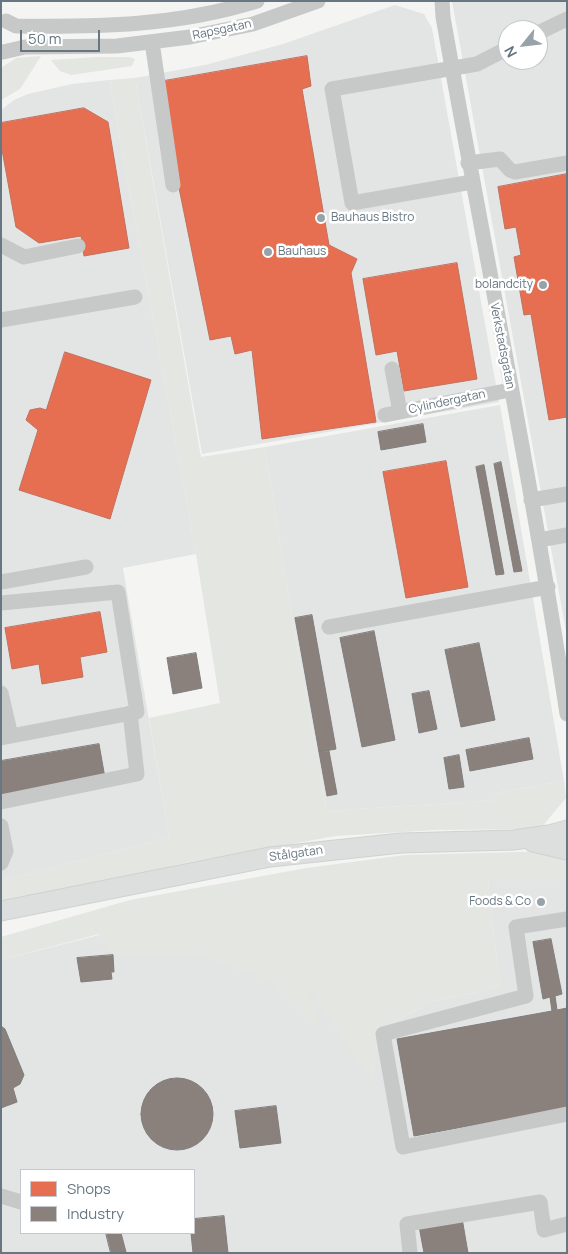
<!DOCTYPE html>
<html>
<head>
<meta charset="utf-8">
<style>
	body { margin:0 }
	#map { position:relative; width:568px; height:1254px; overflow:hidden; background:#f4f4f3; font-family:Manrope,sans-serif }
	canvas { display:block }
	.frame { position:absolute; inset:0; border:2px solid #677681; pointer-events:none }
	.legend { position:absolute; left:20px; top:1169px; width:175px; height:65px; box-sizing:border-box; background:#fff; border:1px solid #c2c8cd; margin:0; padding:6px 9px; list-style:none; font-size:15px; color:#677681 }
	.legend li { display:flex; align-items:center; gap:10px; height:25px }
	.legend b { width:25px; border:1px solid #c2c8cd }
	.north { position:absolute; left:498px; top:20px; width:50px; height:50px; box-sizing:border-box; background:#fff; border:1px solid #c2c8cd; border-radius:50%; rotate:241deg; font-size:14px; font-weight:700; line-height:20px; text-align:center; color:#677681 }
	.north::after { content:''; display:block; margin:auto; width:18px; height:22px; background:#98a2a9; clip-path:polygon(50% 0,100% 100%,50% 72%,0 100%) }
	.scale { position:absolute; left:20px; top:30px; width:80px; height:22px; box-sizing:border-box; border:2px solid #677681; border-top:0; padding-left:6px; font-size:15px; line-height:18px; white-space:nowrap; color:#677681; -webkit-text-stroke:4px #fff; paint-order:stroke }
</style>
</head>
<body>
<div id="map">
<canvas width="568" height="1254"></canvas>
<div class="frame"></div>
<ul class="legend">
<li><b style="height:14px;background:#e76f51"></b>Shops</li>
<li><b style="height:14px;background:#8a817c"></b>Industry</li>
</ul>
<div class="north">N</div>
<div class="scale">50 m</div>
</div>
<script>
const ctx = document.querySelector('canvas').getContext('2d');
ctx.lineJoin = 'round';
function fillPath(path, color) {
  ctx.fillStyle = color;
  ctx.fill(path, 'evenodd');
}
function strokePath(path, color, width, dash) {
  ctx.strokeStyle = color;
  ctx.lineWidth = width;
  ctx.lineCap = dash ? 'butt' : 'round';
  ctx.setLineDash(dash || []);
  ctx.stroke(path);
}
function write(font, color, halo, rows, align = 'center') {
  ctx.font = font + ' Manrope,sans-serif';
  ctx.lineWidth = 5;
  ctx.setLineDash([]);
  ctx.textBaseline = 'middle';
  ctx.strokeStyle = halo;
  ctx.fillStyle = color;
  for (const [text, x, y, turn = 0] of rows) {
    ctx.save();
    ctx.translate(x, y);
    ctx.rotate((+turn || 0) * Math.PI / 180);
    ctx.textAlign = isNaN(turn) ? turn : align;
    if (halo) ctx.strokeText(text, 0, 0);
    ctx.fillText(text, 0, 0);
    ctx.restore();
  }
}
fillPath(new Path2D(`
	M452,1H567V637L542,498ZM508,30H538V60H508Z
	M395,5L424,14L432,28L499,402L202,454L135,78L205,65L283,44Z
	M109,80L196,554L123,568L169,837L1,881V110L14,100L28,94L72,84Z
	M500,405L564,781L495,793V800L327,811L292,617L265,447Z
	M488,881H567V1253H1V960L158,920L281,897L372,1081L379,1030L431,1002L500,987ZM21,1170H194V1233H21Z`), '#e3e4e4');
fillPath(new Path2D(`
	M41,56L20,89L1,100V68L16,58Z
	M98,57H129L135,59L132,66L71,75L60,71L51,60Z
	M135,78L201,457L265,447L292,617L327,811L495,800V793L564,781L566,798L540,829L435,830L336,836L185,863L1,906V881L169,837L149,718L220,703L196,554L109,80Z
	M556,851L567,860V881H488L500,987L431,1002L379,1030L372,1082L309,989L320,1029L270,981L202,957L113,955L99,934L1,960V937L130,900L307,868L405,855Z`), '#e3e6e1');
const shops = new Path2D(`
	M307,56L311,86L302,89L329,245L357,259L351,273L376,422L262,439L252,350L235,354L231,336L210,340L178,183L164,81Z
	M84,108L108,122L129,248L84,256L81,236L39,243L16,227L1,144V123Z
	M567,174V417L549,420L531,314L524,315L514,257L521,255L516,227L505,229L498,187Z
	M457,263L477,379L404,391L397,351L376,355L363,279Z
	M65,352L151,380L110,519L19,490L38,430L26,420L30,410L40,408L46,410Z
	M446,461L468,587L406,598L383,472Z
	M100,612L107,652L80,657L83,677L42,684L39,664L12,669L5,628Z`);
fillPath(shops, '#e76f51');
strokePath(shops, '#c1715f', 1);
const industry = new Path2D(`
	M423,424L426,442L381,450L378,432Z
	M501,462L522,571L514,572L494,464Z
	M484,465L504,574L496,575L476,467Z
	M312,615L336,749L319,752L295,618Z
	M374,631L395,740L362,747L340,638Z
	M479,643L495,720L461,727L445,650Z
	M196,653L202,688L173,694L167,658Z
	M429,691L437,729L419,733L412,694Z
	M529,738L533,759L470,771L466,750Z
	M99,744L105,778L1,796V761Z
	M329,751L337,794L327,796L319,752Z
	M459,755L464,787L449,789L444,758Z
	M551,939L562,994L555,996L557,1010L567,1008V1108L414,1136L397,1039L552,1011L550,997L543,999L533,942Z
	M113,955L114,972H111L112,979L81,982L77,958Z
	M1,1026L5,1029L24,1075L20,1084L13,1088L17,1102L1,1108Z
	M141 1114a36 36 0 1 1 72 0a36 36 0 1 1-72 0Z
	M276,1106L281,1143L240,1148L235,1111Z
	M224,1216L228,1253H193L191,1233H194V1219Z
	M462,1218L468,1253H424L419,1226Z
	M106,1233H121L126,1252L111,1253Z`);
fillPath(industry, '#8a817c');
strokePath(industry, '#807e7e', 1);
const major = new Path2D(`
	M533,842L567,850
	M1,911L270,857L401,843L514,840L549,835L567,830`);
strokePath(major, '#d0d1d1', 21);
strokePath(new Path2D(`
	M442,1L443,17C484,249 532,481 567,714
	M6,21L16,26C101,27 176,26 257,1
	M538,33L567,19
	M152,42L173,185
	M3,52L25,47L117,46L190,37L253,24L318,1
	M468,163L500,159L510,170L515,172L567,163
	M472,182L352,203L332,89L477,64L508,48
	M1,245L24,257L78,246
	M1,320L135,297
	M392,369L400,412
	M385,415L510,390
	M531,500L567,494
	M539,540L567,535
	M1,582L86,567
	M1,603L118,592L137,712L1,738
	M329,627L548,587
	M1,693L11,736
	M1,802L137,774L130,713
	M1,826L6,851L1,863
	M567,919L516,927L526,996L383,1034L403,1147L567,1114
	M1,1196L21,1202
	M410,1253L407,1224L540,1202L544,1230L567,1224`), '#c7c9c9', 15);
strokePath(major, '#dddede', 19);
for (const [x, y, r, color] of [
	[321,218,5,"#98a2a9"],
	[268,252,5,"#98a2a9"],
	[543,285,5,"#98a2a9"],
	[541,902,5,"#98a2a9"]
]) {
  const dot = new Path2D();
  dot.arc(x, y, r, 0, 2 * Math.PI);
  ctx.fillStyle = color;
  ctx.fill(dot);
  strokePath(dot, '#fff', 2);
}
write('12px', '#677681', '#fff', [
	["Rapsgatan",222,30,-12],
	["Verkstadsgatan",502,346,79],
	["Cylindergatan",447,402,-12],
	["Stålgatan",296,854,-8]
]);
write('12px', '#677681', '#fff', [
	["Bauhaus Bistro",331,218],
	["Bauhaus",278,252],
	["bolandcity",533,285,"right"],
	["Foods & Co",531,902,"right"]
], 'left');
</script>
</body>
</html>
